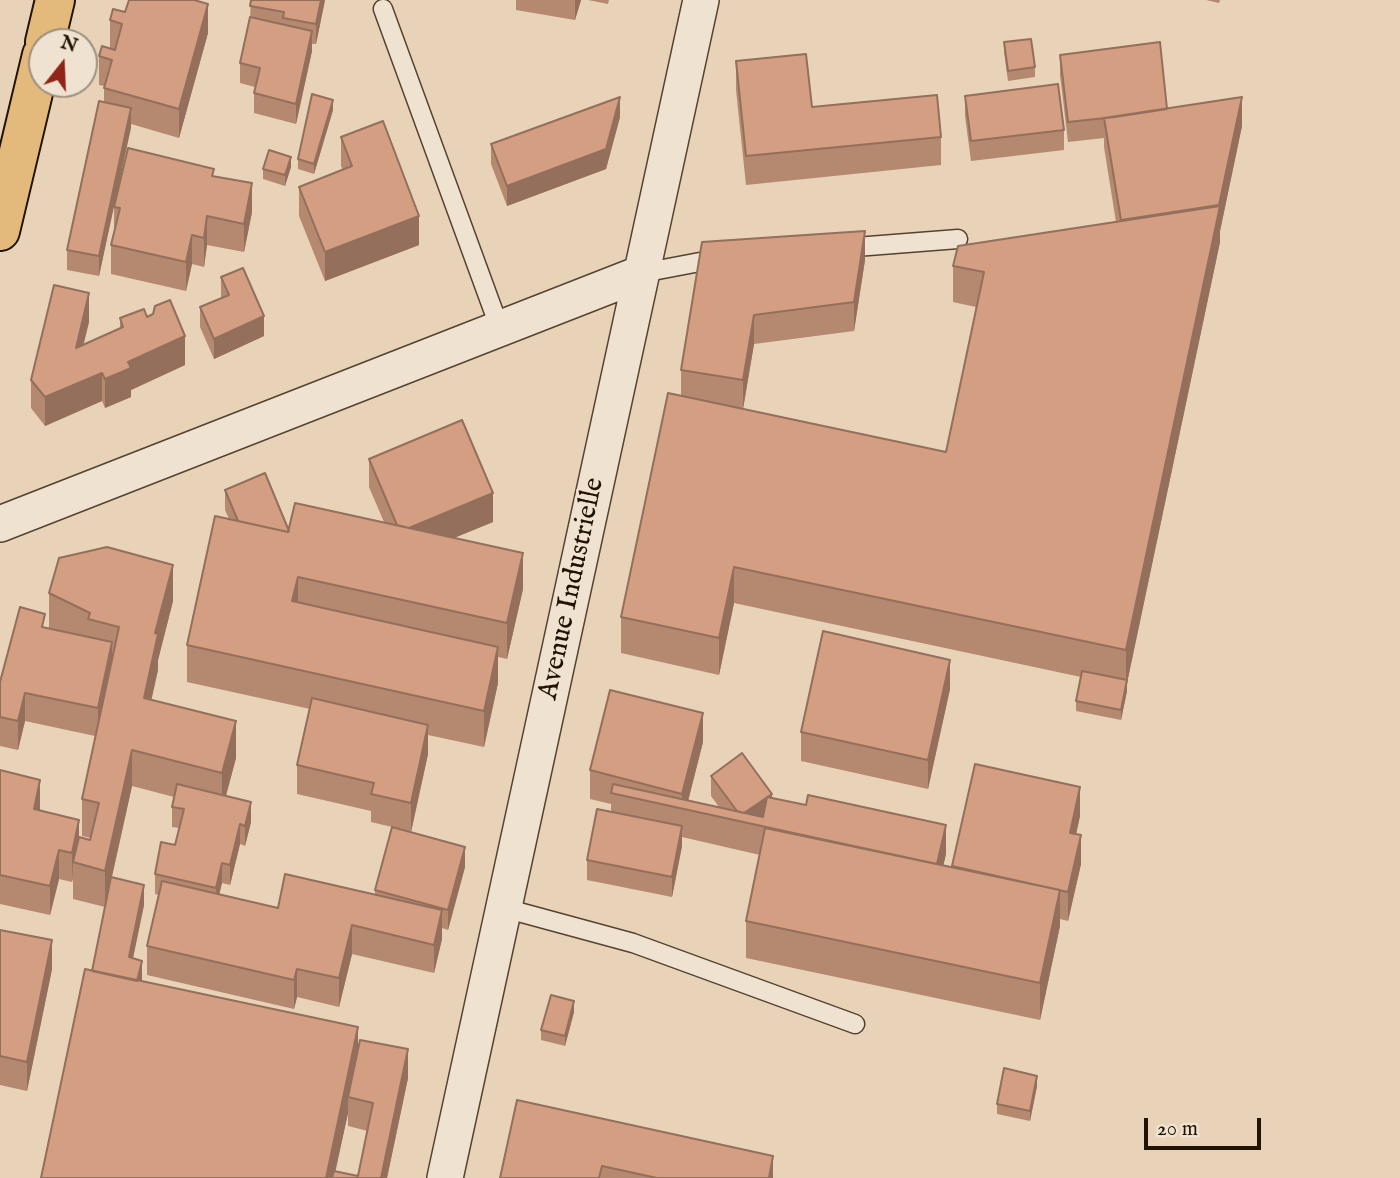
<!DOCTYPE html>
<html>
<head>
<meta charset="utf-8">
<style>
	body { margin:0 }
	#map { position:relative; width:1400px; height:1178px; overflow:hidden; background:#e8d3b8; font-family:"IM FELL English",serif }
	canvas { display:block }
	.north { position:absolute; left:28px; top:28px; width:70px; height:70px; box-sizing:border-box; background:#f0e2d1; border:2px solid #9e8f7e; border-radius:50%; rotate:18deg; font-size:19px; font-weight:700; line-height:28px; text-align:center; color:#221301 }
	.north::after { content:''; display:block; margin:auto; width:24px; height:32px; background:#8f2418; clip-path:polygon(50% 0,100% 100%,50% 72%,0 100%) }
	.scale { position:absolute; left:1144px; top:1118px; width:117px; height:32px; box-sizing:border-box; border:4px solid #221301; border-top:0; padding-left:9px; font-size:21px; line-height:24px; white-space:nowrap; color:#221301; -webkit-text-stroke:5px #f0e2d1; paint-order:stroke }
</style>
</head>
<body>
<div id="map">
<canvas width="1400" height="1178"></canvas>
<div class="north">N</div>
<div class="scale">20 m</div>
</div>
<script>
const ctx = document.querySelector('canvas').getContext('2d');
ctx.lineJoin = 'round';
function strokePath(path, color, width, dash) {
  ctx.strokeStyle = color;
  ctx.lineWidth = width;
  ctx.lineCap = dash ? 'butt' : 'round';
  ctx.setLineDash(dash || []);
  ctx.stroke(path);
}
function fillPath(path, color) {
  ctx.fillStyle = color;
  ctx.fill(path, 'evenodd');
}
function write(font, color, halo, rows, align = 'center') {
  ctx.font = font + ' "IM FELL English",serif';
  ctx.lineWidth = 5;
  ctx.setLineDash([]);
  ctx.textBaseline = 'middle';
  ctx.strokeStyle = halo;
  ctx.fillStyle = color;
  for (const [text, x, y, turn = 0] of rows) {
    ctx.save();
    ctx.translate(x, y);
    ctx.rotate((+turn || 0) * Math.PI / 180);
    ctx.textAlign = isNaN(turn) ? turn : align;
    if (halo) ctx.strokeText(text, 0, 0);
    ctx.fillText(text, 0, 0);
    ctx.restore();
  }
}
const lane = new Path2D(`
	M383,9L500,329
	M843,248L958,239
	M642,273L721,258
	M504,908L633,943L855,1024`);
const street = new Path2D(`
	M0,524L642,273
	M445,1178L701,0`);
const highway = new Path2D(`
	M45,42L55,0
	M0,231L42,55`);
strokePath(lane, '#54432f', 21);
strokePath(street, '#54432f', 38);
strokePath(highway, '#221301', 42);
strokePath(lane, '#f0e2d1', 18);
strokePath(street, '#f0e2d1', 35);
strokePath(highway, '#e4ba7c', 38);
fillPath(new Path2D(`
	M251,0H325L316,44H312V51L296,124L254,113V93L255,87L240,83V63L250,18Z
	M516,0H581L575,20L516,10Z
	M588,0H609L608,4Z
	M1206,0H1220L1219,3Z
	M110,20L208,33L179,138L131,124L99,276L67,270V250L104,102V86L99,85V56L110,48Z
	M1004,42L1035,67V77L1008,81L1004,52Z
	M1060,55L1167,109L1242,126L1220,231V242L1127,683V691L1121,720L1076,711V701L1081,677L734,603L719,675L621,653V617L681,396V370L702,242L865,260L854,331L754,344L743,409L946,452L976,307L953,302V266L1116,222L1104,147V138L1068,142L1060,75Z
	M736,61L812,107L941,137V165L746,185L736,90Z
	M965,96L1064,130V150L971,161L965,116Z
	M333,110L314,174L298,169V159Z
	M620,117L606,169L507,206L491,164V144Z
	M341,137L419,245L325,281L299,216V187L343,170L341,166Z
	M291,167L285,186L263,179V169Z
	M214,176L252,212L244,252L207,245L204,267L192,264L186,291L111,274V245L114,232V207Z
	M221,277L264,336L214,359L200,327V307L221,298Z
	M147,317L185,365L131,390V397L105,408L102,401L45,426L31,408V380L89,322L83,344L120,329V318Z
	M369,459L493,522L454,538L523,589L507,659L498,657V683L484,747L428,735V754L411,832L465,867L448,930L442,928V939L434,973L352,954L339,1007L297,997L294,1009L147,975V946L159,895L155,894V874L175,845L179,828L172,827V807L174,797L132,786L112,877L144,905L133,958L142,981L358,1048L408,1078L387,1178H41L92,971L105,907L73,899V879L72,882L59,879L50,915L0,904V770L40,809V811L79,837L90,840L91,838L82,836V799L95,736L25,721L18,750L0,746V682L45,628H49V593L173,601L158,660V670L151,699L236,758L226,796L251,822L245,846L240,844L230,885L222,883L219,894L278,908L375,895V890L392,827L371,822V811L297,794V765L310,709L187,682V645L229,519L225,510V490L289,531L384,522L369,487ZM348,1113V1126L368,1131L358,1176L335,1171Z
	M950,689L928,789L801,761V732Z
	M703,742L688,801L719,807L711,796V776L772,798L946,854L943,865L952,867L975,764L1080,816L1076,834L1081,864L1068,921L1060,919V926L1040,1020L746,958V921L760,855L682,837V846L672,897L587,880V860L611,812V804L590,799V770Z
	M0,930L52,969L27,1091L0,1085Z
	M574,1012L565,1046L541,1040V1030Z
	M1037,1086L1030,1121L997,1114V1104Z
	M517,1100L773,1178H500Z`), '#b58870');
fillPath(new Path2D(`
	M321,0H325L316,44V24Z
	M575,0H581L575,20Z
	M208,4V33L179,138V109Z
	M312,31V51L296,124V104Z
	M620,97V117L606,169L507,206V186Z
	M1242,97V126L1220,231V242L1127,683V691L1121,720V710L1126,685V650Z
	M333,100V110L314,174V164Z
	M131,108V128L99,276V256Z
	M291,157V167L285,186V175Z
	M252,183V212L244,252V224Z
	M207,216V245L204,267V238Z
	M419,216V245L325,281V252Z
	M865,231V260L854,331V302Z
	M192,235V264L186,291V262Z
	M89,293V322L76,376V348Z
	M754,315V344L743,409V380Z
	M264,316V336L214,359V339Z
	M185,336V365L131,390V397L105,408V379L128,362Z
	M102,373V401L45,426V397Z
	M493,493V522L400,560V532Z
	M523,553V589L507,659V623Z
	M173,565V601L158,660V670L144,734V698L155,633Z
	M734,567V603L719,675V638Z
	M298,577V614L292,601Z
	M112,642V670L98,737V708Z
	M498,647V683L484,747V711Z
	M950,660V689L928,789V760Z
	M25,693V721L18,750V721Z
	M703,713V742L686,809H682V794Z
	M236,721V758L222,810V773Z
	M428,725V754L411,832V803Z
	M132,750V786L105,907V871Z
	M40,780V809L34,838V809Z
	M1080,787V816L1070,862V833Z
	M772,794V813L756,825L740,816Z
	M251,802V822L245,846V826Z
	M79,820V849L73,862L72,882V853Z
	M240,824V844L230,885V865Z
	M946,825V854L937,894V866Z
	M682,826V846L672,897V877Z
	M1081,835V864L1068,921V892Z
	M465,847V867L448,930V910Z
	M59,850V879L50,915V886Z
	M222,863V883L216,908V888Z
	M144,885V905L129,977V957Z
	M1060,890V926L1040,1020V983Z
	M442,910V939L434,973V945Z
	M352,925V954L339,1007V978Z
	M52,940V969L27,1091V1062Z
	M142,961V981L135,1009V989Z
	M297,969V997L294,1009V980Z
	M574,1001V1012L565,1046V1036Z
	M358,1027V1064L348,1097V1113L334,1178H326Z
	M408,1049V1078L387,1178H381Z
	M1037,1076V1086L1030,1121V1111Z
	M773,1156V1178H769Z`), '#946f5b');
const building = new Path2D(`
	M129,0H194L208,4L179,109L104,88L112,60L99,56L102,46L115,50L122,24L110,20L113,9L125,12Z
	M251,0H321L316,24L283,18L284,12L250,6Z
	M250,17L312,31L296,104L254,93L260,68L240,63Z
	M1031,39L1035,67L1008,71L1004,42Z
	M1160,42L1167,109L1115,117L1068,122L1060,55Z
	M806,54L812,107L937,95L941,137L746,156L736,61Z
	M1058,84L1064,130L971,141L965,96Z
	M312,94L333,100L314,164L298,159Z
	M620,97L606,149L507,186L491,144Z
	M1242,97L1219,205L1121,220L1104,118Z
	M99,101L131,108L99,256L67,250Z
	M383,121L419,216L325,252L299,187L352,166L341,137Z
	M128,148L214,169L212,176L252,183L244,224L207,216L204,238L192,235L186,262L111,245L120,208L114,207Z
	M269,150L291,157L285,175L263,169Z
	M1220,206L1126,650L734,567L719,638L621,617L668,393L946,452L984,272L953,266L958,246Z
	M865,231L854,302L754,315L743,380L681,370L702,242Z
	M243,268L264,316L214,339L200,307L229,295L221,277Z
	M54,285L89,293L76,348L123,327L120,318L144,309L147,317L153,314L155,306L170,300L185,336L128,362L131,368L105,379L102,373L45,397L31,380Z
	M462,420L493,493L409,528L397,525L369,459Z
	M265,473L289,531L288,532L238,521L225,490Z
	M295,503L523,553L507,623L298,577L292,601L498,647L484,711L187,645L215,516L288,532Z
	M107,547L173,565L155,633L158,634L144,698L236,721L222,773L132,750L105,871L73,862L79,837L90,840L99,803L82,799L119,627L88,619L90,613L49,593L59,558Z
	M20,607L45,614L42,627L112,642L98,708L25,693L18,721L0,717V682Z
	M823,631L950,660L928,760L801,732Z
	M1082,671L1127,680L1121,710L1076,701Z
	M610,690L703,713L682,794L590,770Z
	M312,698L428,725L411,803L371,794L374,783L297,765Z
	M742,753L772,794L744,813L737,811L711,776Z
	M975,764L1080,787L1070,833L1081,835L1068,892L952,866Z
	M0,770L40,780L34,809L79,820L72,853L59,850L50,886L0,875Z
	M177,784L251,802L245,826L240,824L230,865L222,863L216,888L155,874L161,842L175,845L184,809L172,807Z
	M613,784L763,817L767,797L806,805L808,795L946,825L937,864L798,834L611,793Z
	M597,809L682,826L672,877L587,860Z
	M392,827L465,847L448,910L375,890Z
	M765,828L1060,890L1040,983L746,921Z
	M285,874L442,910L434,945L352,925L339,978L297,969L294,980L147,946L162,881L278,908Z
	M111,877L144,885L129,957L142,961L137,981L92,971Z
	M0,930L52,940L27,1062L0,1056Z
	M85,969L358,1027L326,1178H41Z
	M551,995L574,1001L565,1036L541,1030Z
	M360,1040L408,1049L381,1178H332L334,1171L358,1176L373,1103L348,1097Z
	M1004,1068L1037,1076L1030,1111L997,1104Z
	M517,1100L773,1156L769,1178H657L602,1166L599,1178H500Z`);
fillPath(building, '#d39e82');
strokePath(building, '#946f5b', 2);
write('28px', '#221301', '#f0e2d1', [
	["Avenue Industrielle",573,589,-78]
]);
</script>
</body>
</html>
